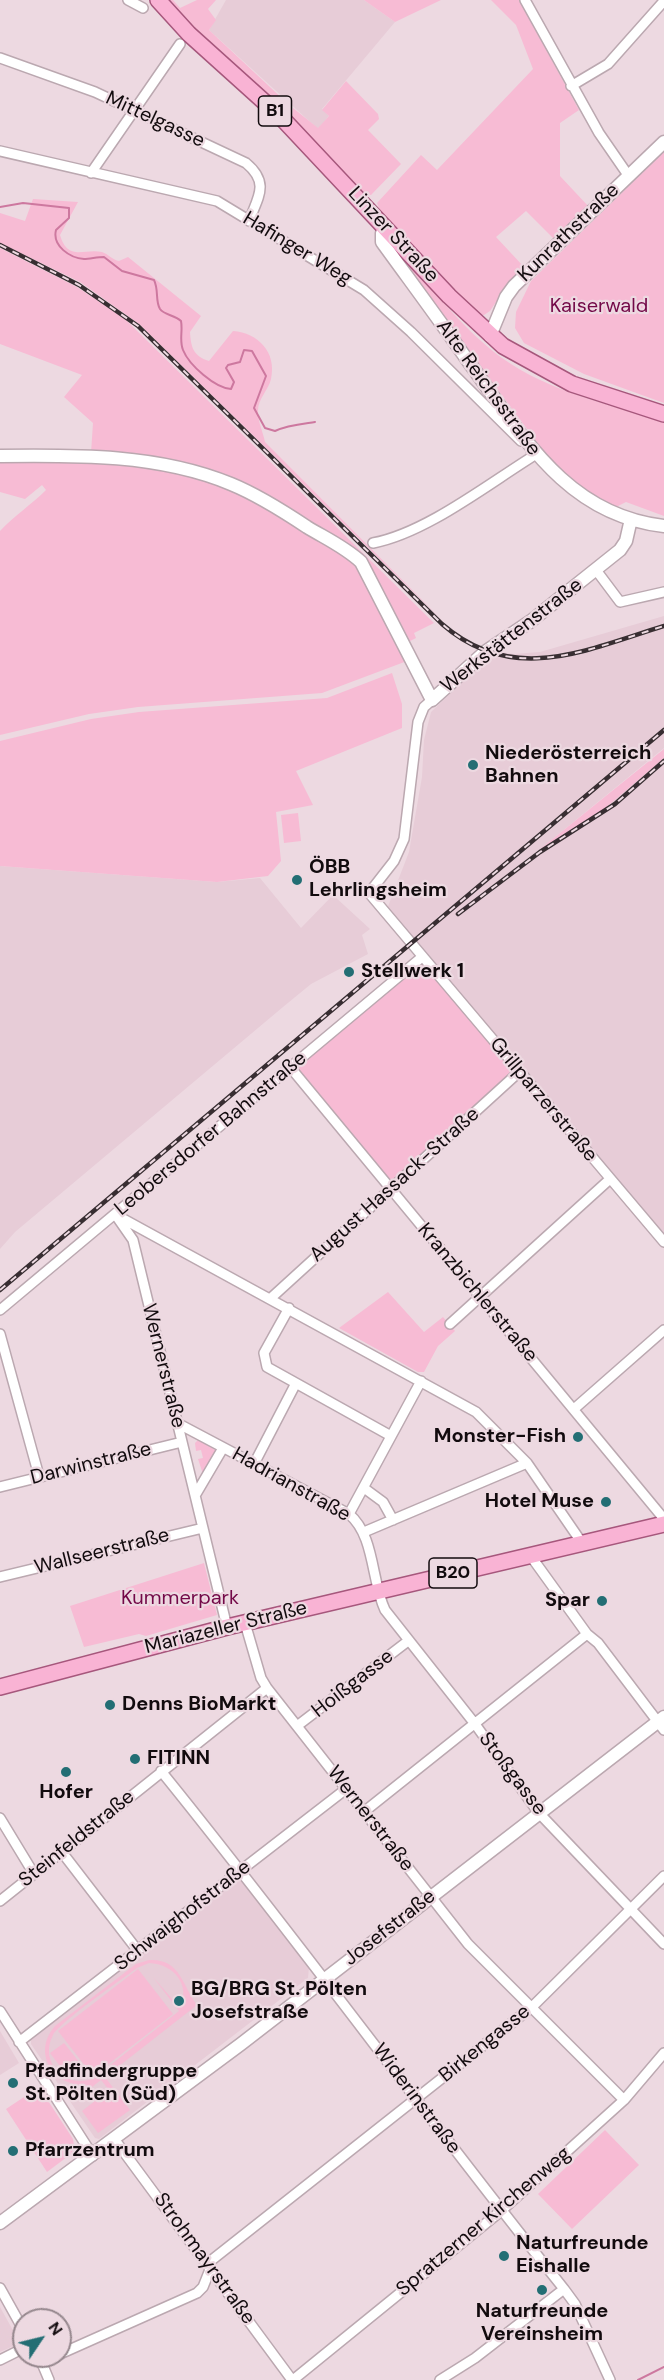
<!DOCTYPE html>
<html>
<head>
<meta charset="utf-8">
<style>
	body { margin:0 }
	#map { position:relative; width:664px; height:2380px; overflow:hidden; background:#edd9e1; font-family:"DM Sans",sans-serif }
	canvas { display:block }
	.north { position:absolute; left:12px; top:2308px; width:60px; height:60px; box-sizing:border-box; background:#edd9e1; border:2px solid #95878d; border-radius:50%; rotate:55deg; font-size:16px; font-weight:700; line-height:24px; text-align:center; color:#120b0e }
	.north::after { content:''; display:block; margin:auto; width:21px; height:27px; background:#236e74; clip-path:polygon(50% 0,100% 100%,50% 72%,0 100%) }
</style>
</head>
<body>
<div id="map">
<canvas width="664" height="2380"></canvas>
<div class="north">N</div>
</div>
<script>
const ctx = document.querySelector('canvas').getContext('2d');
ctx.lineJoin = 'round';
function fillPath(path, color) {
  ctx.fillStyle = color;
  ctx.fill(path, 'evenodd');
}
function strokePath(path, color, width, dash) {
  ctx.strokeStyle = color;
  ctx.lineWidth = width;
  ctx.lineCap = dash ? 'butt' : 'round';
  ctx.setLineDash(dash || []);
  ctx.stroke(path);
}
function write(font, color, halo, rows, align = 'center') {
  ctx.font = font + ' "DM Sans",sans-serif';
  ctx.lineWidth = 4.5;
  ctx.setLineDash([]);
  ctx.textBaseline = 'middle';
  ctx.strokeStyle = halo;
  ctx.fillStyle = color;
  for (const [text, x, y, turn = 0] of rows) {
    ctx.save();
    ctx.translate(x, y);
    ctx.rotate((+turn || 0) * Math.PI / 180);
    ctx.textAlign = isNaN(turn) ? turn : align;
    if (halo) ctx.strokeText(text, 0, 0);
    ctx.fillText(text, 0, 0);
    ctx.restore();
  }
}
fillPath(new Path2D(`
	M226,0H364L395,22L322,109L329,116L318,129L209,30Z
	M664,616V748L484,895L485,897L664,755V1234L387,909L409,852L422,777L424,740L431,712L495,651L514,654L540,652Z
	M0,866L217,882L260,878L301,928L333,895L370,929L362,935L368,954L311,984L283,1007L15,1232L0,1249Z
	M235,1881H242L309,1967L308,1978L99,2139L95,2138L31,2044V2040Z
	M0,2031L19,2063L0,2075Z
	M0,2307L20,2343L0,2352Z`), '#e7ccd7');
fillPath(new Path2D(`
	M164,0H173L180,8L197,0H216L208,9L216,20L209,30L287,103L278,105L192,30Z
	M364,0H441L395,22Z
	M491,0H519L579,110L560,123V176L589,207L554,239L526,211L496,237L524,267L510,281L490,311L484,315H480L445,284L380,211L377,203L421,155L437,170L533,69L516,25Z
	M346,81L378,114L379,119L368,130L401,164L371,195L360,193L292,118L293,108L318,128L329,116L322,110Z
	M664,152V403L584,374L524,343L515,328L516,312L531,281Z
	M33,199L78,202L60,235C68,262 84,248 102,252C108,254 113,260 119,261L128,257L201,316L190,332C191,347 193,356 209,361L233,331C258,333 277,352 271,379C269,389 258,399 258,410C257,419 263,432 265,442L444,622L139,324L80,282L0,243V213L25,221Z
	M0,248L77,287L124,318L434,623L414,633L416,638L410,641L372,572L261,494L91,453L93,423L64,397L82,375L0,344Z
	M408,263C438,295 466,332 502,358C549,392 610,404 664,422V516L626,502L616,507L588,493L551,461L405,266Z
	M75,459L189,474L243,494L322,541L357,565L407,661L322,693L138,707L89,714L0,735V531C15,515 31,505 46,490L42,485L25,499L0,492V462Z
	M392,673L402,704V728L296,771L313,805L276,812L281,861L268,876L217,882L0,866V741L91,719L139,712L327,698Z
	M664,749V758L603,810L539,850Z
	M298,813L301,841L284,843L281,815Z
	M422,957L519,1072L390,1188L290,1067Z
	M388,1292L424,1332L443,1317L455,1331L438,1346L424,1372H418L339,1328Z
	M198,1440L217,1451L203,1474L198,1459L203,1458L201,1450L196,1451L195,1443Z
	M204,1563L217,1615L146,1636L139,1634L84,1647L70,1606Z
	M149,1960C180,1958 182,1985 197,2005L105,2077L130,2110L98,2133L82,2111L95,2101L93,2097L100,2092L103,2095L109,2090L101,2080L79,2097L75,2092L84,2085C52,2085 32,2052 55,2026L136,1964ZM149,1963C174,1964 191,1985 180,2008L153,1977L179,2011L94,2078C83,2083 69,2082 59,2073C48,2063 46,2048 53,2035C61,2021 121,1980 137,1968Z
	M138,1969L173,2014L93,2076L58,2031Z
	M64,2043L83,2067L69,2078L50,2053Z
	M39,2087L73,2139L75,2151L47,2172L6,2109Z
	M605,2130L639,2165L572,2229L538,2194Z`), '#f7bbd4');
strokePath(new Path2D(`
	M0,207L23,203L69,208V218L56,230C52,246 70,258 84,259C90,259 97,257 104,257L122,271L154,280C159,290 155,301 160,309C164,315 175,315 181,321C183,331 179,340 183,350C189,365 215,388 231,389L234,382L226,368L228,365L240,362L244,350L252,351L266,376L254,408L265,428L275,431C287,425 301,424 315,422
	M638,2380L664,2367`), '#cd789f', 2);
const minor = new Path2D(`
	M128,0L143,8
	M525,0L599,133L628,175
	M0,58L95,92L246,163C270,183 258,197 249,221
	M571,86L608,64L664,1
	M0,151L217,201L364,290L411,332L521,441
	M91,173L180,44
	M373,543C426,533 488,484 535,455L531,451
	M596,570L620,602L664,592
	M432,700L424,707L418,722L404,839L394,861L369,893L664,1242
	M290,1067L664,1519
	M116,1215L476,1412L527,1463L582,1543
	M117,1217L133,1240L227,1627
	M271,1298L519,1072
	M289,1308L264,1353L267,1367L391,1436
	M0,1310L422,957
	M450,1324L610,1179
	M0,1334L39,1476
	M574,1409L664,1330
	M177,1423L349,1514C375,1536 371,1580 385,1610L475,1724L538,1812L664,1944
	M254,1464L295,1385
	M0,1487L182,1442
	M364,1488L383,1502L393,1520
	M196,1494L223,1448
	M349,1514L421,1381
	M364,1532L527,1463
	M530,1555L587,1634L598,1643L664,1730
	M0,1577L203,1528
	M245,1623L261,1678L267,1688L468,1944L624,2100
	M297,1726L408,1641
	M161,1771C299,1941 427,2118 564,2289L575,2304L610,2380
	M365,1811L587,1634
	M0,1818L34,1874
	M61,1851L138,1951
	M0,1901L267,1688
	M0,2011L93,2156
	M19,2042L346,1789
	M115,2140L292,2380
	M208,2263L532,2007L664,1876
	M0,2288L24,2331
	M60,2354L197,2293L203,2287L211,2267
	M39,2356L49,2380
	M0,2360L24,2348
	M293,2380L501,2211L624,2100L664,2053
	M440,2380L475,2358L564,2289`);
const tertiary = new Path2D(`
	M386,229L382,233V242C411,282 440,321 468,361C521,433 565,515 664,526
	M490,336L506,297L514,286L664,142
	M0,456C77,455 159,454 231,484C258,495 283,511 307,527C325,538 345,547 361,562L432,700L485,652L531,621L620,550L626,541L631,519
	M0,2223L241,2044L664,1717`);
const primary = new Path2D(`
	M158,0L189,34L280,116L449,296L503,346L572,384L664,414
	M0,1687L227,1627L664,1524`);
strokePath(minor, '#bba8b0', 12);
strokePath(tertiary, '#bba8b0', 15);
strokePath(primary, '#a6577c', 18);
strokePath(minor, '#fff', 9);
strokePath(tertiary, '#fff', 12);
strokePath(primary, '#f9b3d4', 15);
const rail = new Path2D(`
	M0,245L79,285L138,326L442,624C513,686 586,650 664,626
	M458,914L540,852L615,804L664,761
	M0,1290L664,730`);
strokePath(rail, '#382e32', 4.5);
strokePath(rail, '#edd9e1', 2, [7]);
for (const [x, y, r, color] of [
	[473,765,6,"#236e74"],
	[297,880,6,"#236e74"],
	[349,972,6,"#236e74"],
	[578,1437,6,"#236e74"],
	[606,1502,6,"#236e74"],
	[602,1601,6,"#236e74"],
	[110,1705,6,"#236e74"],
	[135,1759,6,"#236e74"],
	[66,1772,6,"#236e74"],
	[179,2001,6,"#236e74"],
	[13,2083,6,"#236e74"],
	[13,2151,6,"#236e74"],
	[504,2256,6,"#236e74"],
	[542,2290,6,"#236e74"]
]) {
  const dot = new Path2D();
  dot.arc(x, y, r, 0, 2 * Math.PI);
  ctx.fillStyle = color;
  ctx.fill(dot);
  strokePath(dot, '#edd9e1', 2);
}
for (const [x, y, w] of [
	[275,111,33],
	[453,1573,48]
]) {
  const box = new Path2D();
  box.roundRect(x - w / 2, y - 15, w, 30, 4.5);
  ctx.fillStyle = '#edd9e1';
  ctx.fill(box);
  strokePath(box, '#120b0e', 1.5);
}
write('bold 18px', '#120b0e', null, [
	["B1",275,111],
	["B20",453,1573]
]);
write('20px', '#120b0e', '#edd9e1', [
	["Mittelgasse",155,120,25],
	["Kunrathstraße",569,233,-44],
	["Linzer Straße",393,235,47],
	["Hafinger Weg",297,249,31],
	["Alte Reichsstraße",488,388,54],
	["Werkstättenstraße",512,636,-38],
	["Grillparzerstraße",543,1100,50],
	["Leobersdorfer Bahnstraße",211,1134,-40],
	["August Hassack-Straße",395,1185,-42],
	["Kranzbichlerstraße",477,1293,50],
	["Wernerstraße",163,1366,76],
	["Darwinstraße",91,1464,-14],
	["Hadrianstraße",291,1485,29],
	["Wallseerstraße",102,1552,-14],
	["Mariazeller Straße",226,1628,-14],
	["Hoißgasse",353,1684,-38],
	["Stoßgasse",512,1774,53],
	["Wernerstraße",370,1819,52],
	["Steinfeldstraße",77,1839,-39],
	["Schwaighofstraße",183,1916,-38],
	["Josefstraße",390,1928,-38],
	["Birkengasse",485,2044,-39],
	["Widerinstraße",416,2099,53],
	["Spratzerner Kirchenweg",484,2222,-40],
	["Strohmayrstraße",204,2259,54]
]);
write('20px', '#730948', '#edd9e1', [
	["Kaiserwald",599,307],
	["Kummerpark",180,1599]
]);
write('bold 20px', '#120b0e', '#edd9e1', [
	["Niederösterreich",485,754],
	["Bahnen",485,777],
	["ÖBB",309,868],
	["Lehrlingsheim",309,891],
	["Stellwerk 1",361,972],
	["Monster-Fish",566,1437,"right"],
	["Hotel Muse",594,1502,"right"],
	["Spar",590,1601,"right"],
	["Denns BioMarkt",122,1705],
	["FITINN",147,1759],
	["Hofer",66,1793,"center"],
	["BG/BRG St. Pölten",191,1990],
	["Josefstraße",191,2013],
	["Pfadfindergruppe",25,2072],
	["St. Pölten (Süd)",25,2095],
	["Pfarrzentrum",25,2151],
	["Naturfreunde",516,2244],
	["Eishalle",516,2267],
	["Naturfreunde",542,2312,"center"],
	["Vereinsheim",542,2335,"center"]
], 'left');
</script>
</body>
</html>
